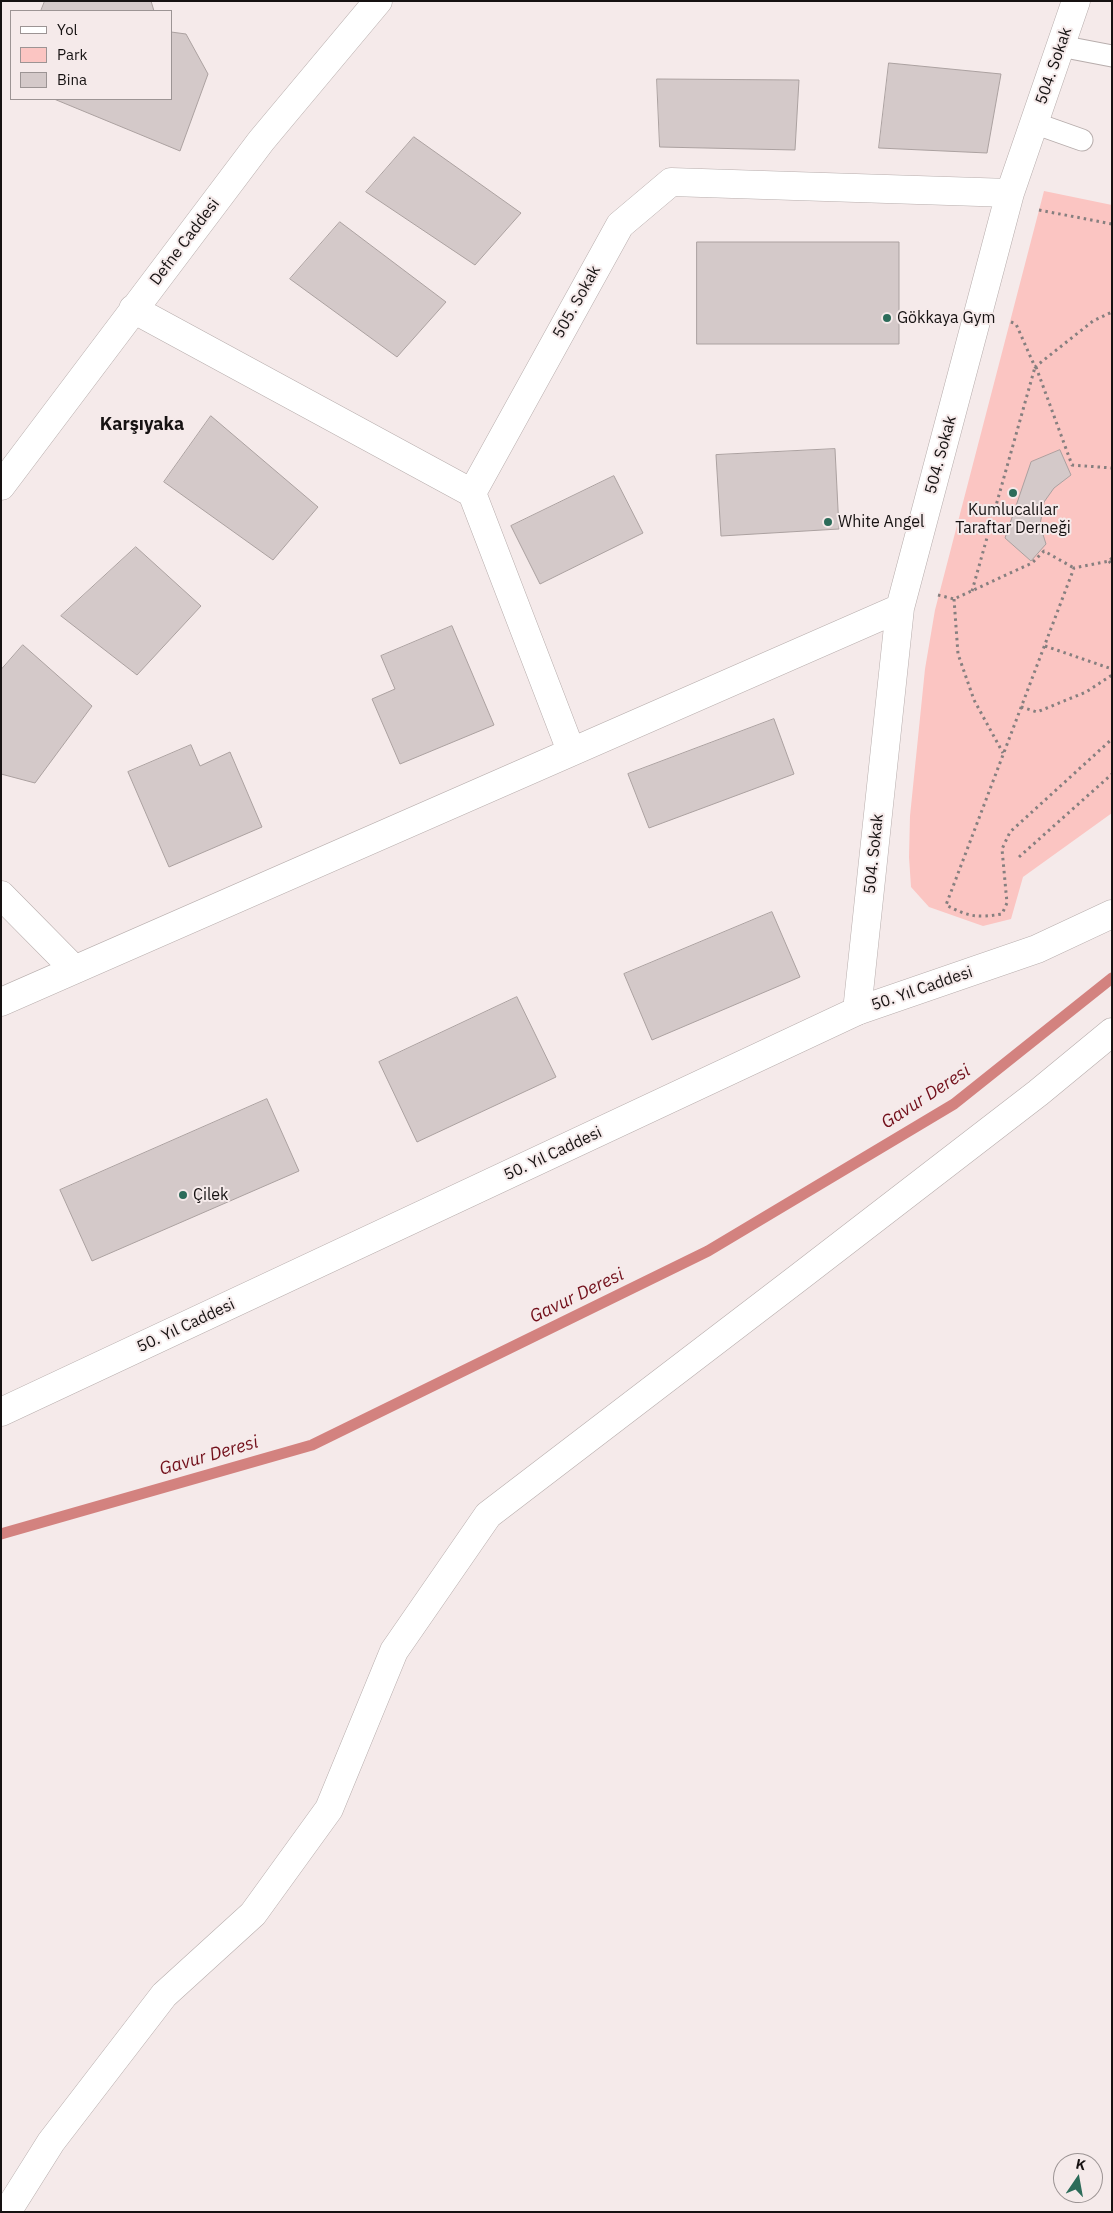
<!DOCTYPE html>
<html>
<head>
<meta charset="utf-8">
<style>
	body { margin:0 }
	#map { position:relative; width:1113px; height:2213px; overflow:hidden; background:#f5eaea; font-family:"IBM Plex Sans",sans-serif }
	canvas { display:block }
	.frame { position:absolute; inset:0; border:2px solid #161212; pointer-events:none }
	.legend { position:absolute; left:10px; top:10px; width:162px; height:90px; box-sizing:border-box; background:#f5eaea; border:1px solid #9c9494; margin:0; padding:6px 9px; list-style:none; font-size:15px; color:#161212 }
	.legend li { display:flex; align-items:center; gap:10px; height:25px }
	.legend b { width:25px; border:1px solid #9c9494 }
	.north { position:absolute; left:1053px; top:2153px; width:50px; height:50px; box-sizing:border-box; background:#f5eaea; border:1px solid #9c9494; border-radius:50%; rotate:12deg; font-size:14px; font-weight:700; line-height:20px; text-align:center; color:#161212 }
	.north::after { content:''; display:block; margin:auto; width:18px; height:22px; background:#2c6c5a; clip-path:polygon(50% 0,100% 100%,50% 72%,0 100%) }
</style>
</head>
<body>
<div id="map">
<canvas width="1113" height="2213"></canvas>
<div class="frame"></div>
<ul class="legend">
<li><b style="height:6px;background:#fff"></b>Yol</li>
<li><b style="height:14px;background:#fbc5c2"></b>Park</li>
<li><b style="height:14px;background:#d4c9c9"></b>Bina</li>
</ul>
<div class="north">K</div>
</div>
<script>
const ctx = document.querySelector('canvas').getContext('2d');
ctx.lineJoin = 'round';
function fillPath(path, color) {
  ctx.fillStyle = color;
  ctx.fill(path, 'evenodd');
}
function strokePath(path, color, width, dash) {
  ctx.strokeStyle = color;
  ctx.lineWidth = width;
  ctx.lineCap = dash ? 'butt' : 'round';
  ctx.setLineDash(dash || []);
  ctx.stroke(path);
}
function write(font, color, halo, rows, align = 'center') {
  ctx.font = font + ' "IBM Plex Sans",sans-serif';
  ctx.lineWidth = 4;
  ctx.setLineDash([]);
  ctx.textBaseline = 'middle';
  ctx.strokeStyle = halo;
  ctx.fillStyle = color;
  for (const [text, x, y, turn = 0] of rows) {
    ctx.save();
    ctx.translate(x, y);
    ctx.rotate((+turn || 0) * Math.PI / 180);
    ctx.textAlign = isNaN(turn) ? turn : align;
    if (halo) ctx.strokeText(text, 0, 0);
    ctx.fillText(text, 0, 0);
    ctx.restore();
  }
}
fillPath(new Path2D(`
	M1044,191L1112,205V813L1023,877L1011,919L983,926L929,907L911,887L909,857L910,816L925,669L935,610Z`), '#fbc5c2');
strokePath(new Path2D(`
	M1,1534L312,1445L708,1251L954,1104L1112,978`), '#d3827f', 11);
const building = new Path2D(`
	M45,1H151L154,11H41Z
	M171,32L186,34L208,74L180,151L54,99H171Z
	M889,63L1001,74L987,153L879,148Z
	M657,79L799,80L795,150L660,147Z
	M414,137L521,213L475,265L366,192Z
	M340,222L446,302L397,357L290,279Z
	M697,242H899V344H697Z
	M211,416L318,507L273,560L164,482Z
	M835,449L839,529L721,536L716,455Z
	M1060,450L1071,475L1054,488L1044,502L1040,525L1046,544L1031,561L1005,538L1031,462Z
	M614,476L643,533L540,584L511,526Z
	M136,547L201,606L137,675L61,616Z
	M452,626L494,725L400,764L372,699L395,689L381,656Z
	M23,645L92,706L35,783L1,774V670Z
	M774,719L794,774L649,828L628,774Z
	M191,745L200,766L230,752L262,827L169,867L128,772Z
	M772,912L800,977L652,1040L624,974Z
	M517,997L556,1077L417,1142L379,1062Z
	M267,1099L299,1171L92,1261L60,1190Z`);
fillPath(building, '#d4c9c9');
strokePath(building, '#aba1a0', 1);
const lane = new Path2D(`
	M1060,46L1112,56
	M1034,123L1082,140`);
const street = new Path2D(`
	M133,309L472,493
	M1,486L261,141L378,1
	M571,751L472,493L620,225L671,182L1010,193
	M1,895L74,969
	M1,1002L900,608
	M857,1011L900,608L1010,193L1076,1
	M7,2212L51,2142L164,1995L253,1914L329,1809L394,1651L488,1515L798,1278L1038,1093L1112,1032`);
const secondary = new Path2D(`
	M1,1412L857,1011L1037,949L1112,914`);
strokePath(lane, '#b7adac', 23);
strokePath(street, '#b7adac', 29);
strokePath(secondary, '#b7adac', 29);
strokePath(new Path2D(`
	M1039,210L1112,224
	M1011,322L1016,324L1035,367L1093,321L1112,312
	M1036,367L1072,465L1112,468
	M1112,558L1109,561L1074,568L946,905C969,917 977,918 1002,914L1007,903L1002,849L1010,832L1112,739
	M1109,561L1112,565
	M972,591L1035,367
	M938,595L954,599L1032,563L1044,551L1074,568
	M954,599L958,654L974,700L1003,753
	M1045,646L1112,669
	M1021,707L1037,712L1086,692L1112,675
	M1019,857L1112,774`), '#867f7f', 3, [2.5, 4]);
strokePath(lane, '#fff', 21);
strokePath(street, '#fff', 28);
strokePath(secondary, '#fff', 28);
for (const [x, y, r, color] of [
	[887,318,5,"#2c6c5a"],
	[1013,493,5,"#2c6c5a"],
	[828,522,5,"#2c6c5a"],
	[183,1195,5,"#2c6c5a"]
]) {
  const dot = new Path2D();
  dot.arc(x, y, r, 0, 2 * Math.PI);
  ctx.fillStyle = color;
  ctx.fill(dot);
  strokePath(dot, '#f5eaea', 2);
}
write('16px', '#161212', '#f5eaea', [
	["504. Sokak",1054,66,-71],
	["Defne Caddesi",185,242,-53],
	["505. Sokak",577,302,-61],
	["504. Sokak",941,455,-75],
	["504. Sokak",874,854,-84],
	["50. Yıl Caddesi",922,989,-19],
	["50. Yıl Caddesi",553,1154,-25],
	["50. Yıl Caddesi",186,1326,-25]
]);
write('16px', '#161212', '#f5eaea', [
	["Gökkaya Gym",897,318],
	["Kumlucalılar",1013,510,"center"],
	["Taraftar Derneği",1013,528,"center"],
	["White Angel",838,522],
	["Çilek",193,1195]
], 'left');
write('bold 18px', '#161212', '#f5eaea', [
	["Karşıyaka",142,425]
]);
write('italic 18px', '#720f1a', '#f5eaea', [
	["Gavur Deresi",926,1097,-33],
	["Gavur Deresi",577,1296,-26],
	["Gavur Deresi",209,1456,-16]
]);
</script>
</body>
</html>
